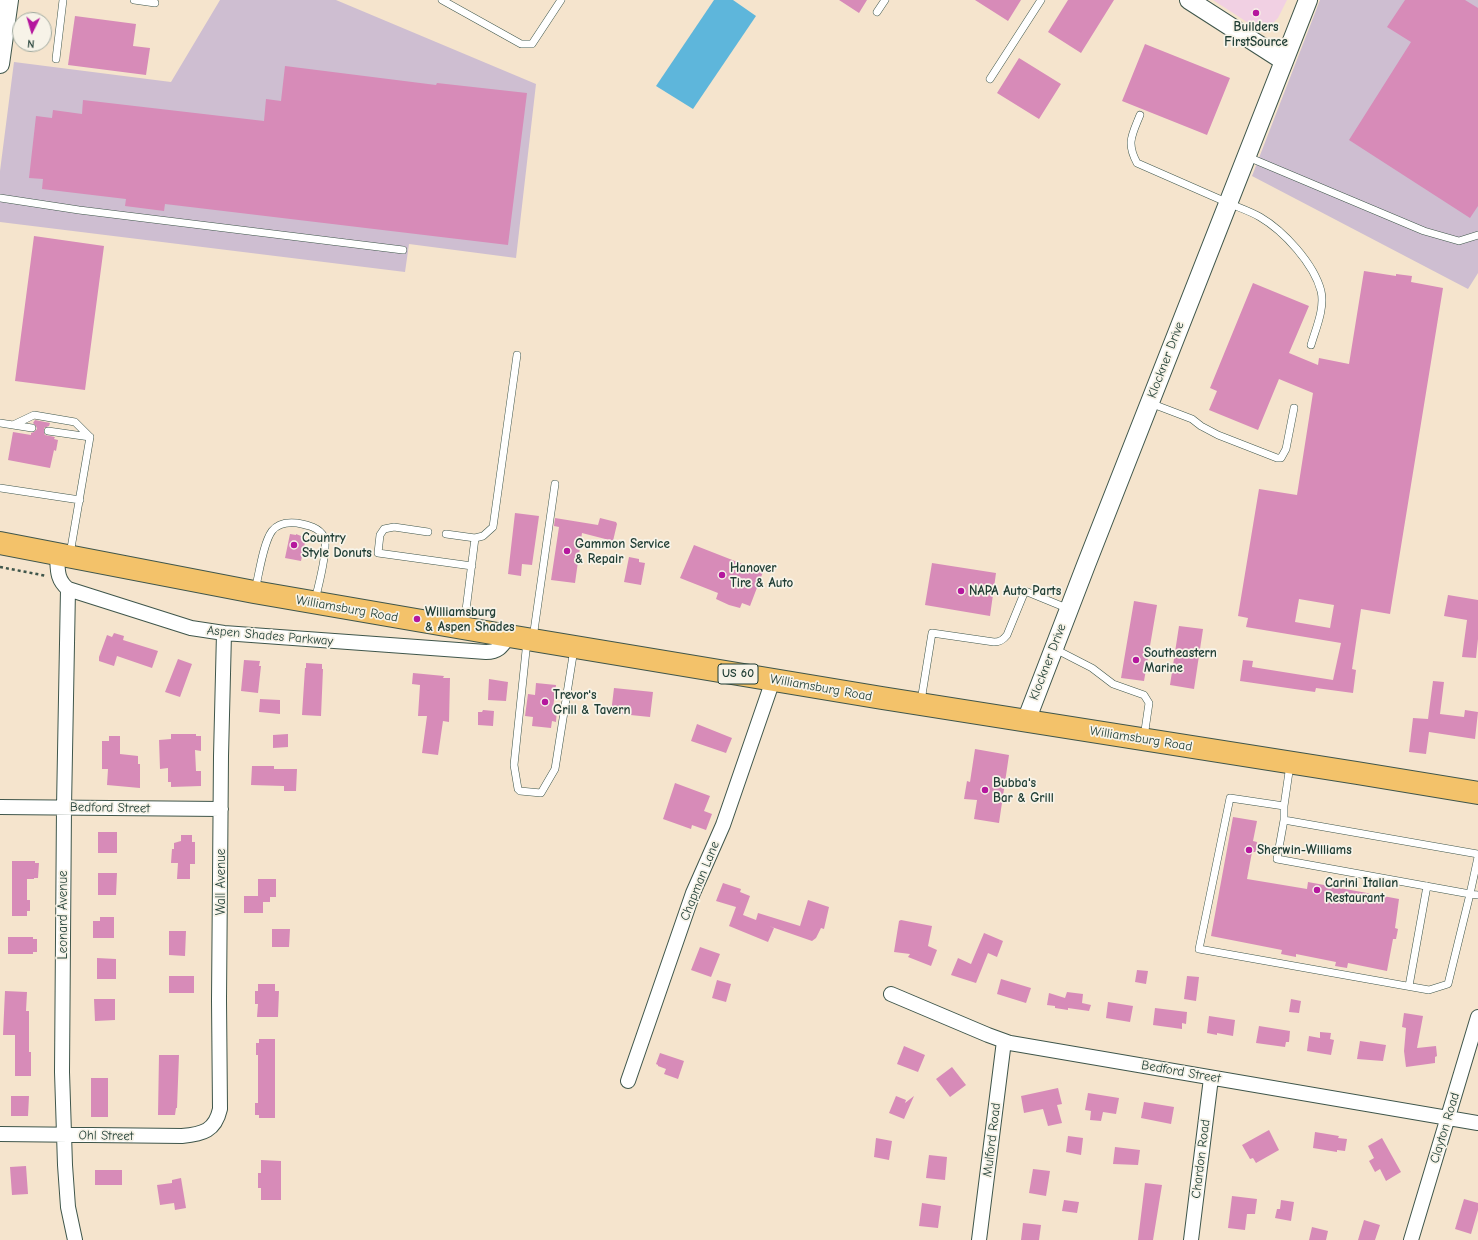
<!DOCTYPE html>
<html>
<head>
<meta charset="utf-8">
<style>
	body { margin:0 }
	#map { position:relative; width:1478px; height:1240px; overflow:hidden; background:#f5e4cd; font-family:"Comic Neue",sans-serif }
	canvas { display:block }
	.north { position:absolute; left:12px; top:12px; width:40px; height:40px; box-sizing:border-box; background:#f7f3e8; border:1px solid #a1aaa0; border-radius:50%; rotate:185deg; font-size:11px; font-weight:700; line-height:16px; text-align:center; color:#1f3d34 }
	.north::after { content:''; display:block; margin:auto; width:14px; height:18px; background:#b5179e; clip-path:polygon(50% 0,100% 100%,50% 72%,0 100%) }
</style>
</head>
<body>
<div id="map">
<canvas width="1478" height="1240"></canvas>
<div class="north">N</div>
</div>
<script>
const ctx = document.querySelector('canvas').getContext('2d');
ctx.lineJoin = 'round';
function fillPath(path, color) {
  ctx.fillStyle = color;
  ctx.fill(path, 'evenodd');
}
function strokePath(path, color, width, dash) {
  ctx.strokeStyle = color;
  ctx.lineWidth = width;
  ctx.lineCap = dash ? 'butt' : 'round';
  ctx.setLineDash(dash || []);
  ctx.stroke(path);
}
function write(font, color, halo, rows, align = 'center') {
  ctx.font = font + ' "Comic Neue",sans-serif';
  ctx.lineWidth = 3.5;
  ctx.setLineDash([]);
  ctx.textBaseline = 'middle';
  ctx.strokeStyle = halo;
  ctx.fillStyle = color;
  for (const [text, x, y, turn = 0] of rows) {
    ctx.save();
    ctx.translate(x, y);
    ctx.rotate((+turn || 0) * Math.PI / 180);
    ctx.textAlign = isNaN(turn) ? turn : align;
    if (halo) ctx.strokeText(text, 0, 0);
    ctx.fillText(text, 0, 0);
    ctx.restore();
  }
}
fillPath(new Path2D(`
	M1213,0H1287L1278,18L1270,26H1253Z`), '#f1d0e3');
fillPath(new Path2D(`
	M220,0H336L536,84L516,258L409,244L405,272L0,222V171L14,62L171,82Z
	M1320,0H1478V273L1468,289L1252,176Z`), '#cebed1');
fillPath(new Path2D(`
	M714,0H733L756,16L693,109L656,86Z`), '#5eb6db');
fillPath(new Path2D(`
	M839,0H867L859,13Z
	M975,0H1021L1008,21Z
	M1068,0H1114L1081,53L1048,32Z
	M1405,0H1465L1478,8V206L1470,218L1349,140L1411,42L1387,27Z
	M75,16L136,24L133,46L150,48L146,75L68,65Z
	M1145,44L1230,78L1207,135L1122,101Z
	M1019,58L1061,84L1039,119L997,93Z
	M285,66L436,85L437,83L527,93L508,245L165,204L164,211L125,206L126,199L42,189L43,179L29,178L36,116L52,118L53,110L82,114L83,100L264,121L266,99L281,101Z
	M34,236L104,246L85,390L15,381Z
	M1364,271L1396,276V274L1412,276L1411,282L1443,288L1390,614L1361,609L1352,669L1356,670L1353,693L1316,688L1315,692L1240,681L1243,660L1253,661L1252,667L1333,680L1341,643L1246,627L1248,618L1238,616L1259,489L1297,495L1313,393L1279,379L1258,430L1209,410L1217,391L1210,388L1253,283L1309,306L1289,353L1318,365L1319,358L1349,364ZM1299,599L1334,605L1330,628L1295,622Z
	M35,420L50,423L49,426L44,428V433L45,435L55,437L54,439L58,440L56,451L54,450L50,468L8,460L13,432L31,435V433L34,432L37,429L36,426L33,423Z
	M515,513L539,516L532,565L522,564L521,576L508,574Z
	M555,518L598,525L600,518L616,522L617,524L613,541L582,533L575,583L551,580L559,527L554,526Z
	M290,534L296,535V534L306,538L301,561L285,558Z
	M694,545L763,572L750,606L742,603L740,608L729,605L716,599L718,593L680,578Z
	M629,557L639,559V562L645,563L641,585L624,582Z
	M932,563L996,573L990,616L925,605Z
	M1448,595L1478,600V639L1476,658L1462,657L1467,620L1444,616Z
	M1134,601L1157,605L1144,681L1121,678Z
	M1179,626L1203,629L1194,689L1170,685Z
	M114,633L124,636L123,640L158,651L152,668L117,656L114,666L99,661V657L107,635L112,637Z
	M178,659L192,664L180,697L165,692Z
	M244,660L260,661L259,666H261L258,693L241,691Z
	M306,663L322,664V669H323L321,716L302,715L305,668H306Z
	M413,673L444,676L443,678H450L449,722L443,721L438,755L422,753L427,716H418L420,685L412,684Z
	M489,679L508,682L506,701L488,700Z
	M1433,681L1444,682L1440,714L1464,717L1465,710L1478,712L1475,739L1429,732L1426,754L1409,752L1413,718L1428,719Z
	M536,683L556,685L553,708L557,709L556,722L552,721L551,728L532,726L533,717L525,716L528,694L535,695Z
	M614,688L653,692L650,717L611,713Z
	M260,699L280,700V714L259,712Z
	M483,710L494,711L493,726L478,725V712H482Z
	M697,724L732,738L726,753L691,741Z
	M171,734H196V736H201V751L195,750L196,771H201V786L171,787V782H168V768L160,769L159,740L171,739Z
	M288,734V747L273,748V735Z
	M109,736H120V754L138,756V764H140V788L107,785L108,769H102V741H109Z
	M975,749L1009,755L999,823L974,819L977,800L964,799L967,781L970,782Z
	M252,766H274V769H297L296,791H284V786L251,785Z
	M675,783L710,796L704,811L712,814L706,830L692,825L691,829L663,819Z
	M1233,817L1257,821L1253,841L1257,842L1256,852H1252L1247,879L1307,889L1308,882L1399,899L1395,928L1398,929L1396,939H1393L1387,971L1348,963L1347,968L1335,966L1336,962L1296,954V957L1281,954L1282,950L1211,936Z
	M98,832H117V853H98Z
	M181,835H192V842H195V864H190V879H177L178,863H171L172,849H174V843L181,841Z
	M12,861H35V863H39L38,878H34V879H27V900H30V911H27V916H12Z
	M98,873H117L116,895H98Z
	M258,879H276V897H270V902H263V913H244V896H258Z
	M723,883L741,889L740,892L750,896L743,915L756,920L758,913L800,926L808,900L829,907L824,929L821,928L816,938L812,941L769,926L774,928L768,942L729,926L736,907L716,901Z
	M100,917H114V938H93V921H100Z
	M901,920L932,926L928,946L937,950L931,966L908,957L910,954L894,952L899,921Z
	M272,929H290L289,947H272Z
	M169,931H186L185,956L169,955Z
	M984,933L1003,941L997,957L988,953L976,983L951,975L958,958L971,964Z
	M8,937H33V939H37V952H33V954H8Z
	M700,947L720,954L711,977L691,970Z
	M97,958L116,959V979H97Z
	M1137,970L1148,971L1146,984L1135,982Z
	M169,976H194V993H169Z
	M1187,976L1199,977L1196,1001L1184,999Z
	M1001,979L1031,988L1026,1003L997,994Z
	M717,980L731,984L726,1002L712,998Z
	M258,984H275V991H279L278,1017H257L258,1004H255V991H258Z
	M5,991L27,992L26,1011H29V1052H31V1076H15V1035H3Z
	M1067,992L1083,994L1082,1003L1091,1005L1089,1011L1068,1008V1010L1055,1008V1006L1047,1005L1049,993L1065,998Z
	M94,999H115V1020L95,1021Z
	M1291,999L1301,1001L1299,1013L1289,1012Z
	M1108,1002L1133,1006L1130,1022L1106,1018Z
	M1155,1008L1187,1012L1186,1024L1182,1023V1029L1153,1025Z
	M1404,1013L1423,1016L1417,1048L1436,1046L1437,1056L1435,1057V1063L1406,1067L1404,1051L1406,1028L1402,1027Z
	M1209,1016L1235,1020L1233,1036L1217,1033V1035L1207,1033Z
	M1259,1026L1290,1031L1289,1042H1286L1285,1047L1256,1043Z
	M1320,1032L1331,1033L1330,1039L1334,1040L1331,1055L1307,1051L1309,1036L1320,1038Z
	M259,1039H275V1118H259V1115H255V1103H258V1055H256V1043H259Z
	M1360,1041L1386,1045L1383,1061L1357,1059Z
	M904,1046L925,1055L918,1072L897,1064Z
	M660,1053L684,1061L678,1079L664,1074L666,1069L658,1066V1065L656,1064Z
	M159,1055H179L177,1108H176L175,1115H158Z
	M952,1067L966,1085L950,1097L936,1079Z
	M91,1078H108V1117H91Z
	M1058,1088L1062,1104L1057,1105L1062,1123L1048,1126L1043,1109L1024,1113L1021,1096Z
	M1088,1093L1119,1098L1116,1114L1103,1112L1101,1121L1090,1120L1091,1111L1085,1110Z
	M11,1096H29L28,1116H11Z
	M896,1096L906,1100L905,1103L914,1096L904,1119L889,1113Z
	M1144,1102L1174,1107L1171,1124L1141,1118Z
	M1269,1130L1279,1150L1256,1163L1253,1158L1250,1159L1242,1145Z
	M1315,1132L1339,1136L1338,1138L1347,1139L1345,1151L1337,1150V1152L1313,1148Z
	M1068,1136L1083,1138L1081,1155L1066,1152Z
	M876,1138L892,1141L889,1160L874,1157Z
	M1382,1138L1401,1172L1386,1181L1380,1169L1375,1172L1369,1161L1374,1158L1368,1146Z
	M1115,1147L1140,1150L1138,1165L1113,1164Z
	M929,1155L947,1157L945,1180L926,1178Z
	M261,1160L281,1161V1200H261V1188H258V1173H261Z
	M26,1166L28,1194L12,1195L10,1167Z
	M1033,1169L1050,1171L1046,1196L1029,1193Z
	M95,1170H122V1185H95Z
	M181,1178L186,1208L175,1210L174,1203L160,1205L157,1185L172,1183V1180Z
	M1145,1183L1162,1185L1153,1240H1138Z
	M1232,1196L1257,1199L1255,1214H1247L1245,1230L1228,1228Z
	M1464,1199L1478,1203V1210L1471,1234L1455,1229Z
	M1064,1200L1079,1202L1077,1213L1062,1211Z
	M1281,1200L1294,1202L1291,1221L1275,1218L1277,1209H1280Z
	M922,1203L941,1206L938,1228L919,1226Z
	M1364,1220L1380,1225L1375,1240H1358Z
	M1023,1223L1041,1225L1039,1240H1021Z
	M1312,1227L1328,1231L1326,1240H1309Z`), '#d78bb8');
const service = new Path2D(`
	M134,0L155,3
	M442,0L521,44H532L561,0
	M877,12L885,0
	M56,59L63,0
	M990,79L1041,0
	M1140,115C1132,135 1126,143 1137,163C1167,176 1196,189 1226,202C1237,207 1250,211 1260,217C1284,231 1314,264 1321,291C1325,308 1316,328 1311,345
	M1248,157L1424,231L1459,241L1478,235
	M0,198L79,210L403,250
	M1150,403L1192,419L1201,426L1218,435L1277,458H1281L1286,449L1294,408
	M0,423L13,425L34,415L75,422L90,437L70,554
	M13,425L32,428
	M48,431L90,437
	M0,488L80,500
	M428,532L394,527L384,529L380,535L378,553L472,566
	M446,534L475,538L464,626
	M475,538L483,536L493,527L517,355
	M255,590C259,575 263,543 272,531C278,523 288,522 297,523C307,525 319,527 324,537C329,547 318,588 315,600
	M533,638L555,484
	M527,641L514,765L518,789L520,791L541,793L555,769L574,649
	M1055,649L1092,668L1113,684L1144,695L1149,703L1144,737
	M921,701L932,633L994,642C1000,642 1003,640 1007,635L1025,591L1069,609
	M1290,765L1284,806V820L1478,854
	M1284,806L1230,798L1199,949L1429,990L1448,984L1470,894L1277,859L1284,820
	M1478,857L1470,894L1478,895
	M1409,986L1427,886`);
const minor = new Path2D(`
	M57,555C58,569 56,579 68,589L191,628L224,633L486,652C499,652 502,646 509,636
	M68,589L64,807L62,1072L65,1165L68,1207L75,1240
	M0,807L221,809
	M891,994L988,1035L1010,1043L1478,1123
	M628,1081L693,893L723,825L773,680
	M0,1134L182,1136C203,1134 215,1131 220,1109L219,1000L221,756L224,633
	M979,1240L1004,1041
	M1191,1240L1211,1078
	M1411,1240L1478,1017`);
const tertiary = new Path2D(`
	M1189,0L1284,61
	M0,64L9,0
	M1026,721L1086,565L1308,0`);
const primary = new Path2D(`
	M0,543L254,592L509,636L882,698L1357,773L1478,793`);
strokePath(service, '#3f564b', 8);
strokePath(minor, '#3f564b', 16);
strokePath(tertiary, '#3f564b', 20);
strokePath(primary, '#3f564b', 24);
strokePath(new Path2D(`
	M0,567L47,576`), '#3f564b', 2.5, [3, 3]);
strokePath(service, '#fff', 7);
strokePath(minor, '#fff', 14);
strokePath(tertiary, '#fff', 18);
strokePath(primary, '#f3c26a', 22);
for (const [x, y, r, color] of [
	[1256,13,4,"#b5179e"],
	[294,545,4,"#b5179e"],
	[567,551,4,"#b5179e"],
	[722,575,4,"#b5179e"],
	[961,591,4,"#b5179e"],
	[417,619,4,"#b5179e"],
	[1136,660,4,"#b5179e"],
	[545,702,4,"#b5179e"],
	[985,790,4,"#b5179e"],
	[1249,850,4,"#b5179e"],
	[1317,890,4,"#b5179e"]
]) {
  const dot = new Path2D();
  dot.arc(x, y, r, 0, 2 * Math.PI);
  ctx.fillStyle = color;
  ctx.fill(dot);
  strokePath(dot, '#f7f3e8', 1.5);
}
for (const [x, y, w] of [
	[738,674,40]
]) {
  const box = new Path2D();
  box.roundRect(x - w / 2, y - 10, w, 20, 3);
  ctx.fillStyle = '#f7f3e8';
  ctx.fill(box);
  strokePath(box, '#1f3d34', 1);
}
write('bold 12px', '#1f3d34', null, [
	["US 60",738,674]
]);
write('bold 13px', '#1f3d34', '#f7f3e8', [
	["Builders",1256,27,"center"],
	["FirstSource",1256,42,"center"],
	["Country",302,538],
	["Style Donuts",302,553],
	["Gammon Service",575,544],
	["& Repair",575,559],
	["Hanover",730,568],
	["Tire & Auto",730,583],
	["NAPA Auto Parts",969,591],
	["Williamsburg",425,612],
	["& Aspen Shades",425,627],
	["Southeastern",1144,653],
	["Marine",1144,668],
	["Trevor's",553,695],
	["Grill & Tavern",553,710],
	["Bubba's",993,783],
	["Bar & Grill",993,798],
	["Sherwin-Williams",1257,850],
	["Carini Italian",1325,883],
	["Restaurant",1325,898]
], 'left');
write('13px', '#1f3d34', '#f7f3e8', [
	["Klockner Drive",1166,360,-69],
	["Williamsburg Road",347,609,10],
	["Aspen Shades Parkway",270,636,5],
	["Klockner Drive",1048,662,-69],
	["Williamsburg Road",821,688,10],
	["Williamsburg Road",1141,739,9],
	["Bedford Street",110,808,1],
	["Chapman Lane",700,881,-68],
	["Wall Avenue",221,882,-90],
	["Leonard Avenue",63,915,-90],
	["Bedford Street",1181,1072,10],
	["Clayton Road",1445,1128,-73],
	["Ohl Street",106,1136,1],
	["Mulford Road",992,1140,-83],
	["Chardon Road",1201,1159,-83]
]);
</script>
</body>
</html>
